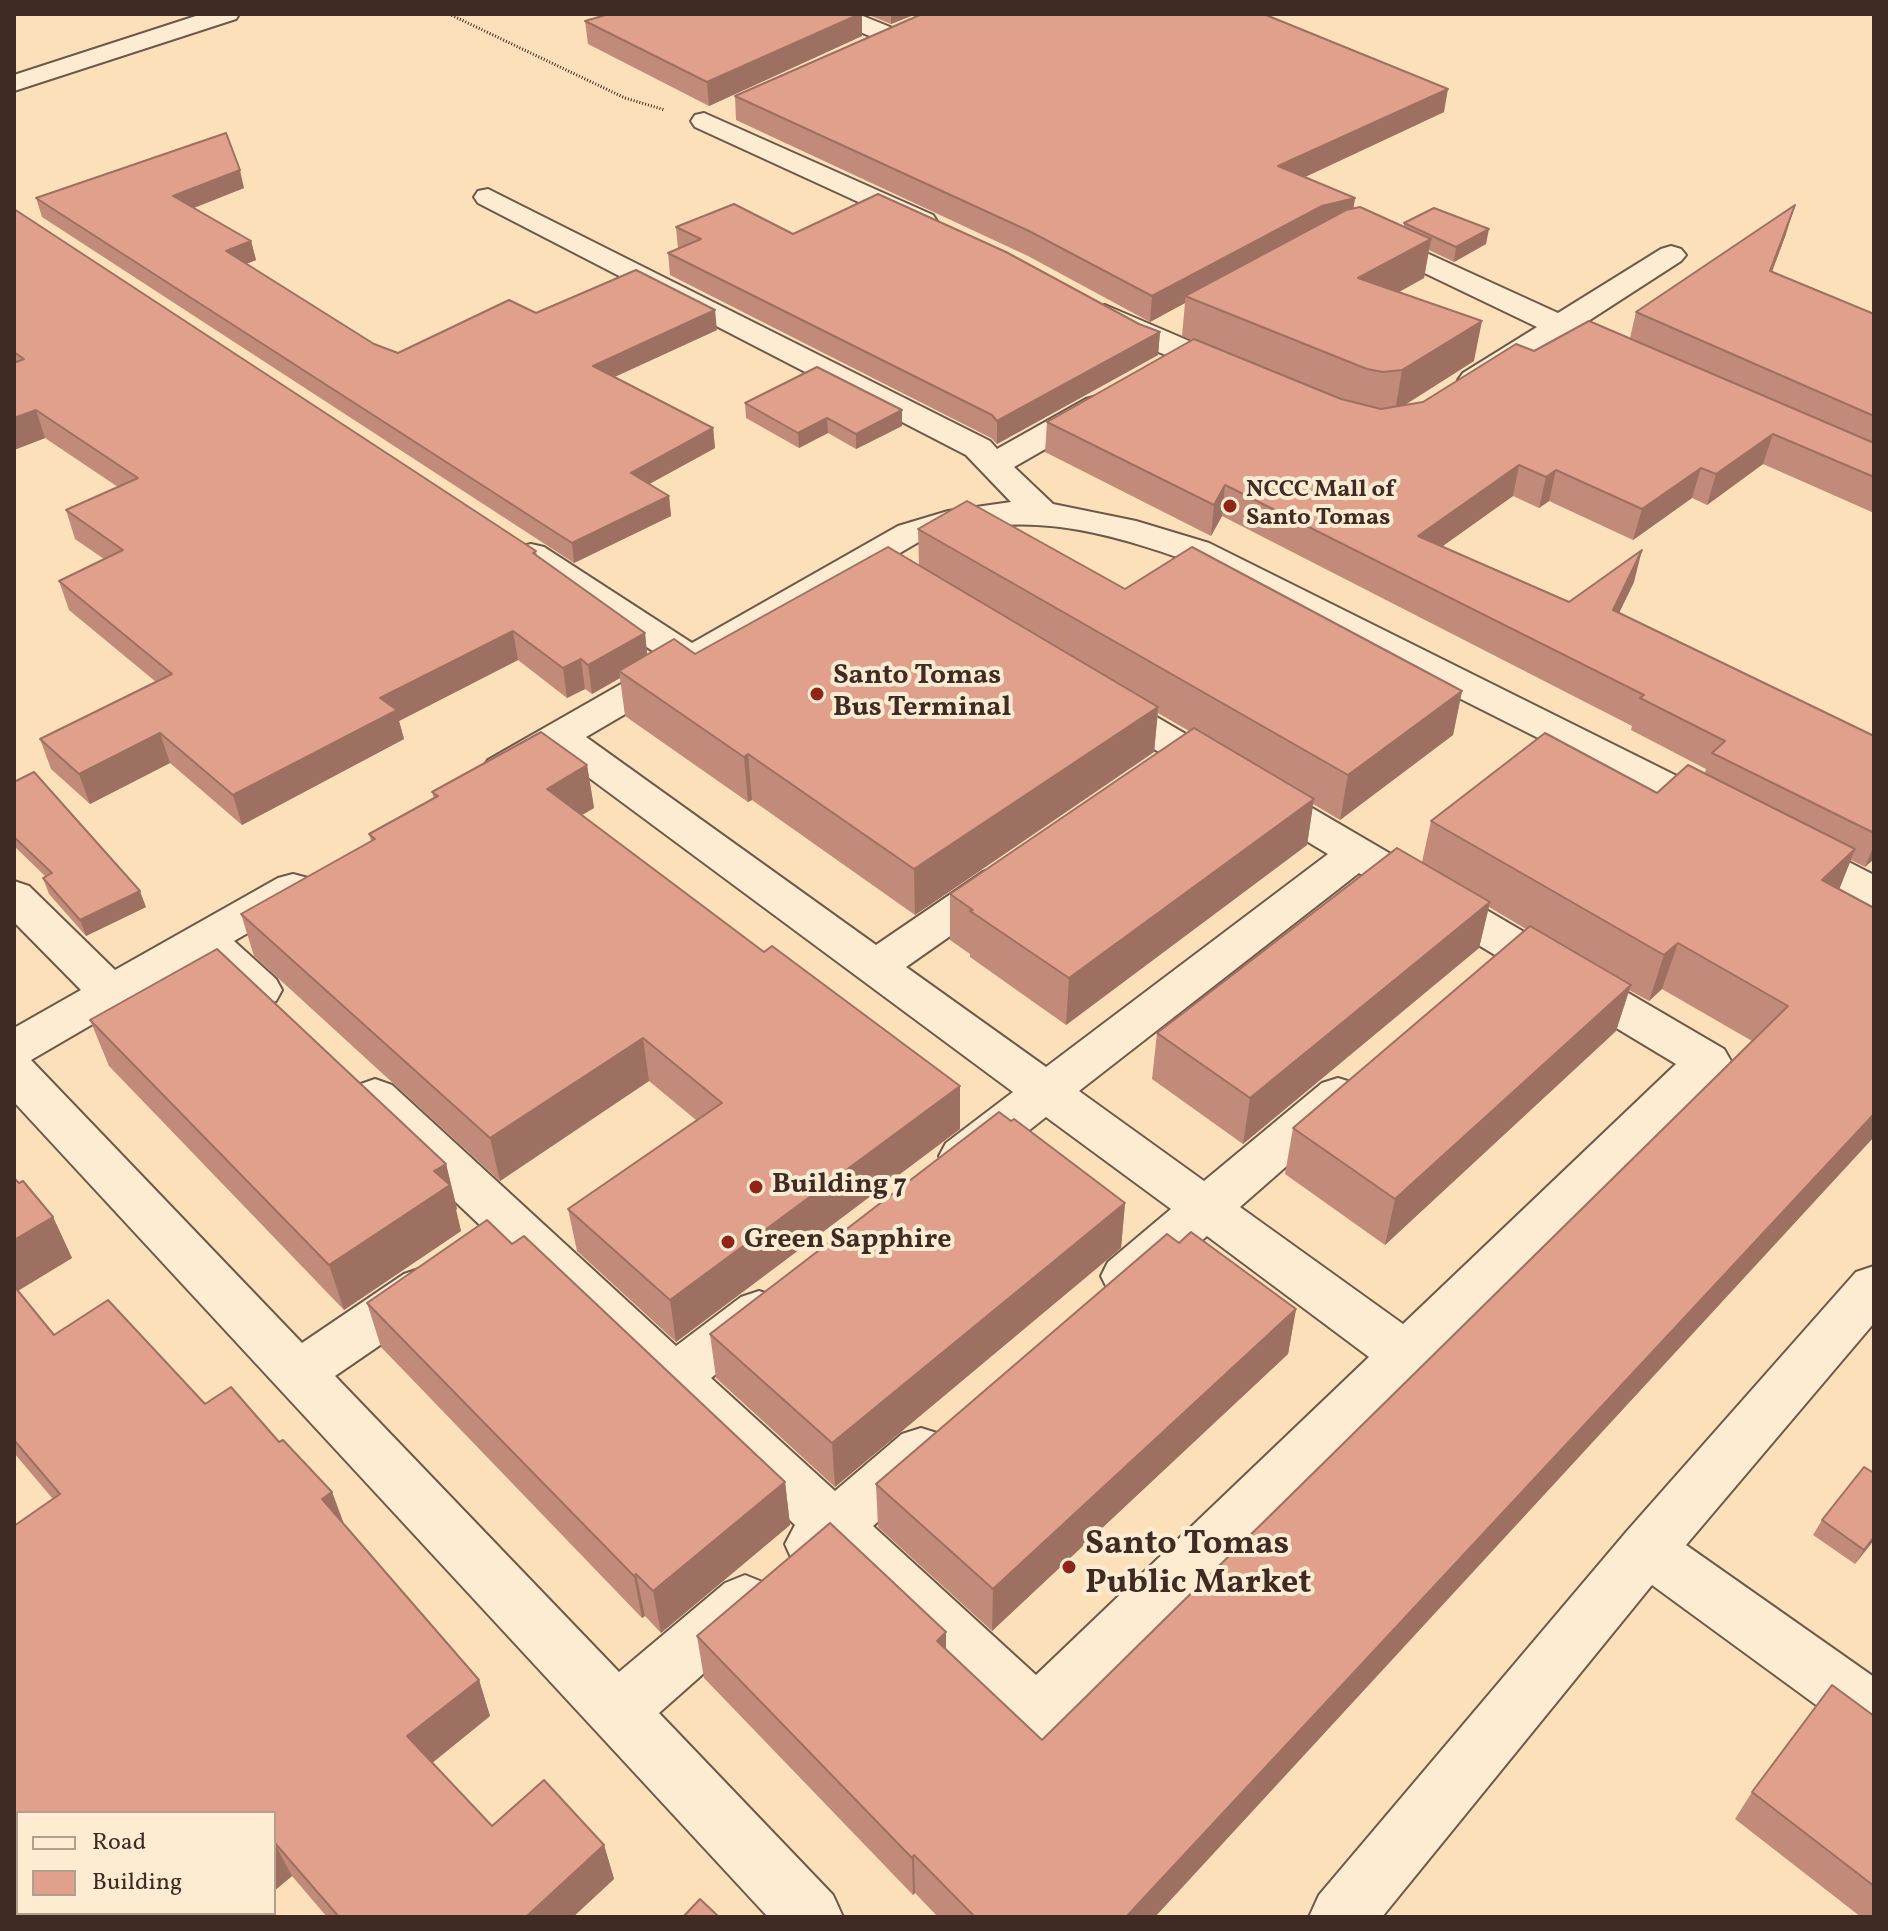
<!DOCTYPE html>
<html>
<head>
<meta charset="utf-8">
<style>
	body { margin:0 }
	#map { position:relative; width:1888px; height:1931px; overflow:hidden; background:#fce0ba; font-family:Vollkorn,serif }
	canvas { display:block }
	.frame { position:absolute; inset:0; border:16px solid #3f2b24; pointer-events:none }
	.legend { position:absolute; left:16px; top:1811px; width:260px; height:104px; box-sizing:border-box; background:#fdebd2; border:2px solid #b19e8c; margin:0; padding:10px 14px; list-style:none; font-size:24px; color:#3f2b24 }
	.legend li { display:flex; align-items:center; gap:16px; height:40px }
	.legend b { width:40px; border:2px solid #b19e8c }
</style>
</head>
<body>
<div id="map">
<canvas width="1888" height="1931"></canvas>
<div class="frame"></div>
<ul class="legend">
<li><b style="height:10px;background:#fdebd2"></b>Road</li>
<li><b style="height:22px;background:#e1a08c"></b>Building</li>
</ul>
</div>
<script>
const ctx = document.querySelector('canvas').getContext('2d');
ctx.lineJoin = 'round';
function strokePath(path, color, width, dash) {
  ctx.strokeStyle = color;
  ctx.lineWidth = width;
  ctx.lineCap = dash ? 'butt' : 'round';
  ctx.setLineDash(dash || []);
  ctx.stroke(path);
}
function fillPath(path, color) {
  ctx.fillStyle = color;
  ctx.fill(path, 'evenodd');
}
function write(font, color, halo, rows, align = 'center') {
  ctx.font = font + ' Vollkorn,serif';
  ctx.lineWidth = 8;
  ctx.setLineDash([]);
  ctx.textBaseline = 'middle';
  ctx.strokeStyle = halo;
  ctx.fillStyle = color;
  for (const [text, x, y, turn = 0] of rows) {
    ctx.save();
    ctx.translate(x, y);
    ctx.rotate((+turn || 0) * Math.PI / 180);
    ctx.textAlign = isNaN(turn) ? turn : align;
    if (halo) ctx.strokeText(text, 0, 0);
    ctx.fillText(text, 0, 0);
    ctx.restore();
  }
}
const minor = new Path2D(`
	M202,14H239L236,19L14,91V75Z
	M825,14H858L900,31L903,36L900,41H882L828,19Z
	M704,113L933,215L937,221L933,227L923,230L913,227L695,127L691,121L695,115Z
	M488,189L990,441L997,449L1086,399L1097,396L1108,399L1113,406L1108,413L1014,467L1053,504L1136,521L1209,543L1733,804L1739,813L1733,822L1719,826L1705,822L1183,559C1092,527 1017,510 922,540L586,737L876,945L983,872L998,868L1013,872L1019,882L1013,892L906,967L1046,1067L1328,854L1091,711L1086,703L1091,695L1105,691L1119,695L1724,1049L1731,1061L1724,1073L1057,1735L1036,1743L1015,1735L833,1562L813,1569L793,1562L785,1544L795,1525L358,1109L352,1097L358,1085L375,1079L392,1085L676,1346L741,1297L759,1291L777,1297L785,1312L777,1327L711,1378L835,1491L902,1434L921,1428L940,1434L948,1451L940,1468L873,1526L1036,1675L1369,1357L1207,1236L1144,1290L1126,1296L1108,1290L1101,1276L1108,1262L1171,1209L1046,1117L980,1169L963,1174L946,1169L939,1156L946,1143L1013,1092L557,754C535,767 515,785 488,778L482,769L488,760L665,659L518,563L513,555L518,547L531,544L544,547L692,643L898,526L948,511L1011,502L966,455L478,203L474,197L478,191ZM1359,873L1676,1064L1403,1324L1240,1207L1354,1107L1361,1095L1354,1083L1338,1078L1322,1083L1204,1181L1079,1091Z
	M1374,229L1558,313L1661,249L1671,246L1681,249L1686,255L1681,261L1582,325L1595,335L1590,342L1579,344L1561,338L1485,387L1474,390L1463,387L1458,380L1463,373L1537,327L1364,244L1359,238L1364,232Z
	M1105,305L1243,364L1248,371L1243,378L1232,381L1221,378L1139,344L1094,320L1090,314L1094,308Z
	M1791,836L1806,840L1874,875V908L1859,903L1776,860L1770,850L1776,840Z
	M293,874L308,878L314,888L308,898L234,941L276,979L282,990L276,1001C243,1011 224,982 201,961L31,1060L302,1343L404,1274L422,1268L440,1274L447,1289L440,1304L335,1376L619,1672L725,1583L745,1575L765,1583L774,1601L765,1619L659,1713L833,1895L843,1917H768L14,1102V1028L81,990L14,922V881L29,886L115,970L278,878Z
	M1874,1266V1323L1686,1545L1874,1677V1740L1853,1732L1652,1585L1382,1917H1309L1319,1895L1627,1531L1856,1272Z`);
strokePath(minor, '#6e584a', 4);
strokePath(new Path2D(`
	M449,14L625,98L665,110`), '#3f2b24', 3, [1, 2]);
fillPath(minor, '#fdebd2');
fillPath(new Path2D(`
	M866,14H916L891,24Z
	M1272,17L1444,112L1305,177L1355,198L1353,209L1404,227V223L1486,244L1454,262L1429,250L1424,278L1399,292L1474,361L1405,405L1423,402L1534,351L1630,338L1636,312L1786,234L1772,272L1874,314V513L1763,464L1707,505L1692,498L1633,540L1549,501L1539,508L1513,496L1441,547L1569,602L1634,582L1619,613L1874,736V859L1865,867L1851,860L1839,889L1874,908L1155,1917H938L915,1893L913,1895L704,1678L697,1636L946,1632V1650L1042,1740L1752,1041L1662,989L1649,1001L1629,990L1616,1031L1385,1245L1285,1174L1293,1128L1526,929L1489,907L1479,948L1243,1144L1152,1079L1157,1033L1422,862L1431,821L1657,793L1705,773L1706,769L1631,730L1632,726L1222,516L1211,536L1045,452L1047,422L1192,340L1182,336L1185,303L1150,322L1028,256L736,120L735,96Z
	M585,21L862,36L709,106L588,44Z
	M244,188L194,208L251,241L256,260L246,264L374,344L398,353L536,313L717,330L614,377L713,428L715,448L649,484L669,496L671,516L574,563L42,217L36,198Z
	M14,209L536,551L537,556L645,633L647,654H695L919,566L918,529L1125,589L1462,691L1453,735L1340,820L1313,804L1307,845L1066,1025L970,957V954L950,940V894L1189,731L1158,713L1154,752L915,915L752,800L748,802L625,716L620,678L592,694L585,689L567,698L518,660L399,721L404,739L242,825L170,763L90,804L51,769L40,739L156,682L69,610L59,581L104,559L75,539L66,510L118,487L45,438L14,450Z
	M676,227L793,234L1139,324L1160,332L1158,355L997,444L991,438L670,275L668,253L678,249Z
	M745,403L902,410V426L856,449L828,433L799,448L746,418Z
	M587,765L594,808L582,815L764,952L960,1086V1129L676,1342L577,1251L568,1209L696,1120L649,1081L500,1181L254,956L241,914L371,841L369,834L434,799L432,792Z
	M14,782L146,907L86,936L49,894L43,878L45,876L14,846Z
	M90,1020L446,1164L457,1209L456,1210L461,1231L344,1310L109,1066Z
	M1011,1121L1125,1203L1121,1248L835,1487L716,1378L710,1334Z
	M14,1178L53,1217L72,1258L18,1291L54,1335L205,1404L279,1442L332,1492L344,1524L479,1680L490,1716L432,1763L492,1826L604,1845L614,1879L573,1917H327L292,1876L274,1891V1813L53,1499L14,1453Z
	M1179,1243L1296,1309L1288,1354L992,1631L878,1527L876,1484Z
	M512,1244L785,1482L790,1525L661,1633L645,1616L642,1618L381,1347L367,1303Z
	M1822,1520L1874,1540L1855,1564L1813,1535Z
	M1874,1716V1917H1861L1735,1819L1752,1792Z`), '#c28a78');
fillPath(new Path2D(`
	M860,14H862V36L709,106L707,82Z
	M891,14H916L891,24Z
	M1448,89L1444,112L1275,191L1278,166Z
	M240,170L244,188L178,214L173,196Z
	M1355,198L1351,223L1185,296V303L1150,322L1152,296L1322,206Z
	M1795,205L1786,234L1761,300L1770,271Z
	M1489,229L1486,244L1454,262L1456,247Z
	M1431,239L1424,278L1352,318L1358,278Z
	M251,241L256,260L231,270L226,251Z
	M715,310L717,330L595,386L593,366Z
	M1482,321L1474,361L1395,411L1402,370Z
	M1160,332L1158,355L997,444V421Z
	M36,410L45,438L14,450V418Z
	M902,410V426L856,449V434Z
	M827,418L828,433L799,448L798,433Z
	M713,428L715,448L633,493L631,473Z
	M1773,434L1763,464L1707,505L1716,474Z
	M1519,465L1513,496L1412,568L1418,536Z
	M1701,468L1692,498L1633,540L1642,509Z
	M1556,470L1549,501L1539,508L1546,477Z
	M1225,485L1222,516L1211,536L1214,505Z
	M669,496L671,516L574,563L572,543Z
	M1642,550L1634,582L1605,642L1613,610Z
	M513,631L518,660L399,721L404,739L242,825L233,795L380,698Z
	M645,633L648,662L619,671L620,678L592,694L588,665Z
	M581,659L585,689L567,698L563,668Z
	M1462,691L1453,735L1340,820L1348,775Z
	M1158,707L1154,752L915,915L914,869Z
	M160,733L170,763L90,804L79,774Z
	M748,754L752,800L748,802L744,757Z
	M587,765L594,808L554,831L547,789Z
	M1314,799L1307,845L1066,1025L1069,978Z
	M1874,845V859L1865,867Z
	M1855,849L1837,895L1822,880Z
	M140,891L146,907L86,936L80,920Z
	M1490,902L1479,948L1243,1144L1250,1098Z
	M1678,943L1662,989L1649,1001L1664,955Z
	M1631,985L1616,1031L1385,1245L1395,1199Z
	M643,1038L649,1081L500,1181L490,1138Z
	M960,1086V1129L676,1342L670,1300Z
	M1874,1114V1137L1155,1917H1126Z
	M446,1164L457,1209L456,1210L461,1231L344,1310L329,1265L434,1171Z
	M1125,1203L1121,1248L835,1487L832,1443Z
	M53,1217L72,1258L14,1293V1240Z
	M1296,1309L1288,1354L992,1631L993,1589Z
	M785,1482L790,1525L661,1633L653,1591Z
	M332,1492L346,1530L322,1499Z
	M1874,1537V1540L1855,1564L1864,1550Z
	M636,1574L645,1616L642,1618L634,1576Z
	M946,1632V1674L937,1641Z
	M479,1680L490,1716L421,1772L407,1736Z
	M274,1842L292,1876L274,1891Z
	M604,1845L614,1879L573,1917H526Z
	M914,1855L915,1893L913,1895L912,1858Z
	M185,1913H246L241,1917H180Z`), '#9e7062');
const building = new Path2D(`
	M609,14H860L707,82L585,21Z
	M922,14H1269L1266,15L1448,89L1278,166L1355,198L1322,206L1152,296L1029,231L735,96Z
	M226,133L240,170L173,196L251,241L226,251L374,344L398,353L509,300L536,313L636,270L715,310L593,366L713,428L631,473L669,496L572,543L36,198Z
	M878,194L1006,252L1139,324L1160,332L997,421L992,415L668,253L701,239L676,227L734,204L793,234Z
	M1795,205L1770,271L1874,314V416L1636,312Z
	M1360,207L1431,239L1358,278L1482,321L1402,370L1383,372L1367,369L1185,296L1346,210Z
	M1434,208L1489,229L1456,247L1404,223Z
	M14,209L536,551L533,553L645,633L588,665L581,659L563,668L513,631L380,698L397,710L233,795L160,733L79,774L40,739L172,674L59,581L123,550L66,510L138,478L36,410L14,418V363L24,359L14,352Z
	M1589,321L1874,443V477L1773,434L1716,474L1701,468L1642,509L1556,470L1546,477L1519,465L1418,536L1569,602L1642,550L1613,610L1874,736V833L1712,753L1725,741L1640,698L1644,695L1225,485L1214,505L1047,422L1194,339L1341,399L1381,409L1423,402L1516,344L1534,351Z
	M817,367L902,410L856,434L827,418L798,433L745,403Z
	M967,501L1125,589L1192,547L1462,691L1348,775L918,529Z
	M888,547L1158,707L914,869L748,754L744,757L619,671L674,639L695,654Z
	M1194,728L1314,799L1069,978L970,911L973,910L950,894Z
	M541,732L587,765L547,789L764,952L772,946L960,1086L670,1300L568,1209L722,1103L643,1038L490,1138L241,914L375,839L369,834L438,796L432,792Z
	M1545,733L1657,793L1688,765L1855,849L1822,880L1874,908V1114L1126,1917H975L914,1855L912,1858L697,1636L830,1523L946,1632L937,1641L1042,1740L1788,1006L1678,943L1664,955L1431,821Z
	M34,772L140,891L80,920L43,878L52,873L14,837V782Z
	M1397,848L1490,902L1250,1098L1157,1033Z
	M1530,926L1631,985L1395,1199L1293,1128Z
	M217,949L446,1164L434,1171L450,1185L329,1265L90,1020Z
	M999,1112L1011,1121L1014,1119L1125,1203L832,1443L710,1334Z
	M14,1178L19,1183L23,1181L53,1217L14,1240Z
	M487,1220L512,1244L524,1236L785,1482L653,1591L636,1574L634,1576L367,1303Z
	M1191,1232L1296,1309L993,1589L876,1484L1167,1234L1179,1243Z
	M14,1286L54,1335L108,1300L205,1404L231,1387L279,1442L283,1440L332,1492L322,1499L479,1680L407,1736L492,1826L544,1780L604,1845L526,1917H339L274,1842V1813H18V1913H185L180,1917H14V1526L60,1494L14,1440Z
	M1864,1467L1874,1473V1537L1864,1550L1822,1520Z
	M1832,1685L1874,1716V1886L1752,1792Z
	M700,1899L719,1917H683Z`);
fillPath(building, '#e1a08c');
strokePath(building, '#9e7062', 2);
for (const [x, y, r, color] of [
	[1230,506,8,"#8f2418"],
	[817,694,8,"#8f2418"],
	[756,1187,8,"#8f2418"],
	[728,1242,8,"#8f2418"],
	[1069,1567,8,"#8f2418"]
]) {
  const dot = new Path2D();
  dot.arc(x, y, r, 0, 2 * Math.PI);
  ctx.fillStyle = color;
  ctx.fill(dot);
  strokePath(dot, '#fdebd2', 3);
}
write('bold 24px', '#3f2b24', '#fdebd2', [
	["NCCC Mall of",1246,492],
	["Santo Tomas",1246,520]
], 'left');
write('bold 28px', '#3f2b24', '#fdebd2', [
	["Santo Tomas",833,678],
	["Bus Terminal",833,710],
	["Building 7",772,1187],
	["Green Sapphire",744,1242]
], 'left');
write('bold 34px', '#3f2b24', '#fdebd2', [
	["Santo Tomas",1085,1547],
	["Public Market",1085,1586]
], 'left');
</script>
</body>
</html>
